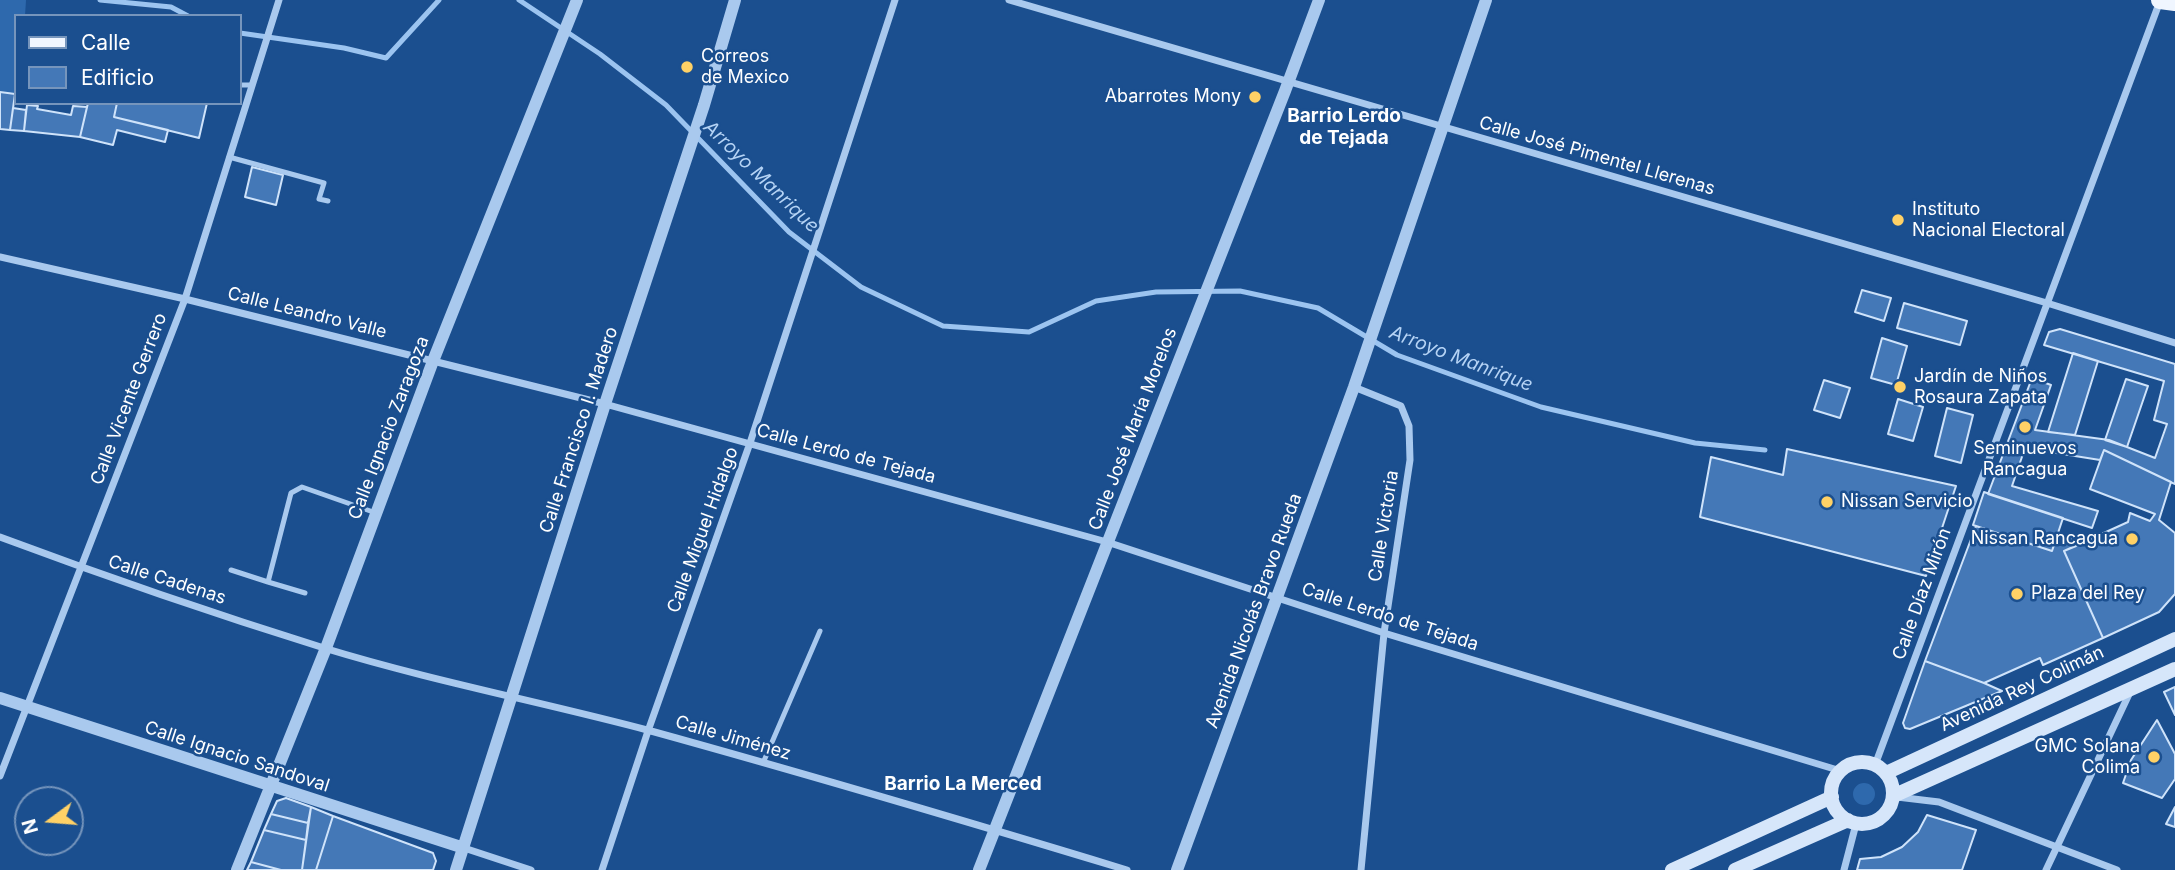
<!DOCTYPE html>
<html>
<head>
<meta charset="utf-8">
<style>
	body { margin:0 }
	#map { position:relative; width:2175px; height:870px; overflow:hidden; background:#1b4f8f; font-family:Inter,sans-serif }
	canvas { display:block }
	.legend { position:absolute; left:14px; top:14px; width:228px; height:91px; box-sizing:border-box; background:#1b4f8f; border:2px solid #7695bc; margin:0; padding:9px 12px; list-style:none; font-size:21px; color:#fff }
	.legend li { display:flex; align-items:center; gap:14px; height:35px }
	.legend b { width:35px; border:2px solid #7695bc }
	.north { position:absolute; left:14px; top:786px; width:70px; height:70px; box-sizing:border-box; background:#1b4f8f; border:2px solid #7695bc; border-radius:50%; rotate:254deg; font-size:19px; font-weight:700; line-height:28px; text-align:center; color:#fff }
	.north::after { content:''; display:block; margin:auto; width:24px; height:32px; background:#ffd166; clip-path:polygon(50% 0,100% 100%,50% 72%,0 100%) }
</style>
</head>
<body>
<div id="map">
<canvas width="2175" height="870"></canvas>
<ul class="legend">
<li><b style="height:9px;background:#f0f6ff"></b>Calle</li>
<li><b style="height:19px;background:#4478b7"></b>Edificio</li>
</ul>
<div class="north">N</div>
</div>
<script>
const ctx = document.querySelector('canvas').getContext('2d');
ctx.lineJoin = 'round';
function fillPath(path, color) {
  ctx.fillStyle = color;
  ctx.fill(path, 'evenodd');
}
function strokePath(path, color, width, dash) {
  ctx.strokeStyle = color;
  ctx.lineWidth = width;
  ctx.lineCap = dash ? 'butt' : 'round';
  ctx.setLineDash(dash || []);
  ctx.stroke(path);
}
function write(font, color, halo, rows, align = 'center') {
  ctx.font = font + ' Inter,sans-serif';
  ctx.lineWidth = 5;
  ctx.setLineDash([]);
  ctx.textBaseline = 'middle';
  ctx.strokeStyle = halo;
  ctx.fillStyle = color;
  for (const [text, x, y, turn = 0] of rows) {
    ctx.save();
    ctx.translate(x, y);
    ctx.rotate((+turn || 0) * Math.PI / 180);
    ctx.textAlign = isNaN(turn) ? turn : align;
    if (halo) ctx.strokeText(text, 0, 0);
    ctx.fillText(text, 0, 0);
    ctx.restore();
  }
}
fillPath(new Path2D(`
	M0,0H26L25,16H16L15,94L0,92Z
	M1853 794a11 11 0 1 1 22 0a11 11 0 1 1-22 0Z`), '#2e69ad');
strokePath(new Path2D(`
	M100,0L171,7L188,16
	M519,0L600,54L666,105L789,232L861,287L943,326L1029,332L1096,301L1156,292L1240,291L1318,308L1397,355L1541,407L1695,443L1765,450
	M240,33L344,48L386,58L439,0`), '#9cc4f0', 5);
const building = new Path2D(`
	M0,92L15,94L10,130L0,129Z
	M88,103H117L114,117L168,130L165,142L117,130L113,145L80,137Z
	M117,103H207L199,138L114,117Z
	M27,105L38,106L37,109L71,115L73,106L87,107L80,137L24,131Z
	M13,108L26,110L24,131L10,130Z
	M252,167L283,175L276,205L245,197Z
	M1862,290L1891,298L1884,321L1855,312Z
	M1904,303L1967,321L1960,345L1897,328Z
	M2060,329L2175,364V484L2104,450L2100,460L2025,448L2012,486L2098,511L2092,528L1988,494L2032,378L2051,385L2035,430L2109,440L2155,458L2167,424L2154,420L2164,381L2044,345L2049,332Z
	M1882,338L1907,346L1896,385L1871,378Z
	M2073,353L2098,361L2075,435L2048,432Z
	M2126,379L2148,386L2127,447L2105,440Z
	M1824,380L1850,388L1840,418L1814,410Z
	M1898,399L1923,407L1913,441L1888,434Z
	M1947,408L1973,415L1961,463L1935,456Z
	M1787,449L1956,486L1926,576L1700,517L1711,457L1783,475Z
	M2104,450L2171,482L2159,520L2175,533V594L2159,612L2103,638L2064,551L2128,522L2130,513L2150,521L2155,514L2090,489Z
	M1984,492L2063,518L2052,551L1973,525Z
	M1976,526L2052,551L2055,542L2071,534L2076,546L2064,551L2103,638L2043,665L2040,658L1984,683L1925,661Z
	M1925,661L1984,683L2002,691L1910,729L1905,728L1903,723Z
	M2175,687V715L2164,692Z
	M2157,720L2175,754V779L2162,798L2123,783L2131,760Z
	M286,798L311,807L308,823L271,814L277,801Z
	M311,807L333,816L316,870H302Z
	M2175,807V827L2166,824Z
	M271,814L308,823L306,840L264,830Z
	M1927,815L1976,830L1962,870H1857L1860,859L1881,857L1902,847L1918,832Z
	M333,816L433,853L436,861L433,870H316Z
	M264,830L306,840L302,870H281L251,862Z
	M251,862L281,870H247Z`);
fillPath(building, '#4478b7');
strokePath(building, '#cfe3fa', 2);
strokePath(new Path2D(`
	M240,85H252
	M229,157L324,183L319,199L328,201
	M231,570L268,582
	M305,593L268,582L291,493L302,487L376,513
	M763,763L820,631`), '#a9c9ee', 5);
strokePath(new Path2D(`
	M1009,0L2047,303L2175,343
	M0,257L185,299L605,404L1107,542L1384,633L1841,771
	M1354,387L1401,406L1409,426L1410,460L1384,633L1361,870
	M0,537C107,577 215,614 324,648C432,681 542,702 651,731C810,775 969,822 1127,870
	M1875,765L2160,1
	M0,776L185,299L279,0
	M1897,797L1939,802L2117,870
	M464,848L531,870
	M602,870L648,731L750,443L895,0
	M1844,870L1856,824
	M2046,870L2131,690`), '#a9c9ee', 7);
strokePath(new Path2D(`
	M0,698L464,848
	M237,870L326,648L433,361L577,0
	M456,870L605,404L704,105L735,0
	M979,870L1285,91L1319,0
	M1177,870L1354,387L1486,0`), '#a9c9ee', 12);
strokePath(new Path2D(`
	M1831 793a31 31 0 1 1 62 0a31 31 0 1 1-62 0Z
	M1886,773L2175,639
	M1893,796L2175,669
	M1672,870L1832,797
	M1735,870L1848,820`), '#d6e6fa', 14);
strokePath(new Path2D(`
	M2160,0L2175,2`), '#f0f6ff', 18);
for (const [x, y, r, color] of [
	[687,67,7,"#ffd166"],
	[1255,97,7,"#ffd166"],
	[1898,220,7,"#ffd166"],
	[1900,387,7,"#ffd166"],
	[2025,427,7,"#ffd166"],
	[1827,502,7,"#ffd166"],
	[2132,539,7,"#ffd166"],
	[2017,594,7,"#ffd166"],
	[2154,757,7,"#ffd166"]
]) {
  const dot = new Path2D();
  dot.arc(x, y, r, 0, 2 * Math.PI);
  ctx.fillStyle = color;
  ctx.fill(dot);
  strokePath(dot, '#1b4f8f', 2.5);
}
write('18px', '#fff', '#1b4f8f', [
	["Correos",701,57],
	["de Mexico",701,78],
	["Abarrotes Mony",1241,97,"right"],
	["Instituto",1912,210],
	["Nacional Electoral",1912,231],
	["Jardín de Niños",1914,377],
	["Rosaura Zapata",1914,398],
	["Seminuevos",2025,449,"center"],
	["Rancagua",2025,470,"center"],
	["Nissan Servicio",1841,502],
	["Nissan Rancagua",2118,539,"right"],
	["Plaza del Rey",2031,594],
	["GMC Solana",2140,747,"right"],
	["Colima",2140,768,"right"]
], 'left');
write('18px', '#fff', '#1b4f8f', [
	["Calle José Pimentel Llerenas",1597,156,16],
	["Calle Leandro Valle",307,313,14],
	["Calle Vicente Gerrero",129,399,-69],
	["Calle Ignacio Zaragoza",389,428,-69],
	["Calle José María Morelos",1133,429,-69],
	["Calle Francisco I. Madero",579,430,-72],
	["Calle Lerdo de Tejada",846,454,15],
	["Calle Victoria",1384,526,-81],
	["Calle Miguel Hidalgo",703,530,-70],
	["Calle Cadenas",167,580,18],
	["Calle Díaz Mirón",1922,594,-70],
	["Avenida Nicolás Bravo Rueda",1254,611,-70],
	["Calle Lerdo de Tejada",1390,617,18],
	["Avenida Rey Colimán",2022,689,-25],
	["Calle Jiménez",733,738,16],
	["Calle Ignacio Sandoval",237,757,18]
]);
write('bold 19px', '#fff', '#1b4f8f', [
	["Barrio Lerdo",1344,116],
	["de Tejada",1344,138],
	["Barrio La Merced",963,784]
]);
write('italic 19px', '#b5d3f5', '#1b4f8f', [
	["Arroyo Manrique",761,177,44],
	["Arroyo Manrique",1461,359,21]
]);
</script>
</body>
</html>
